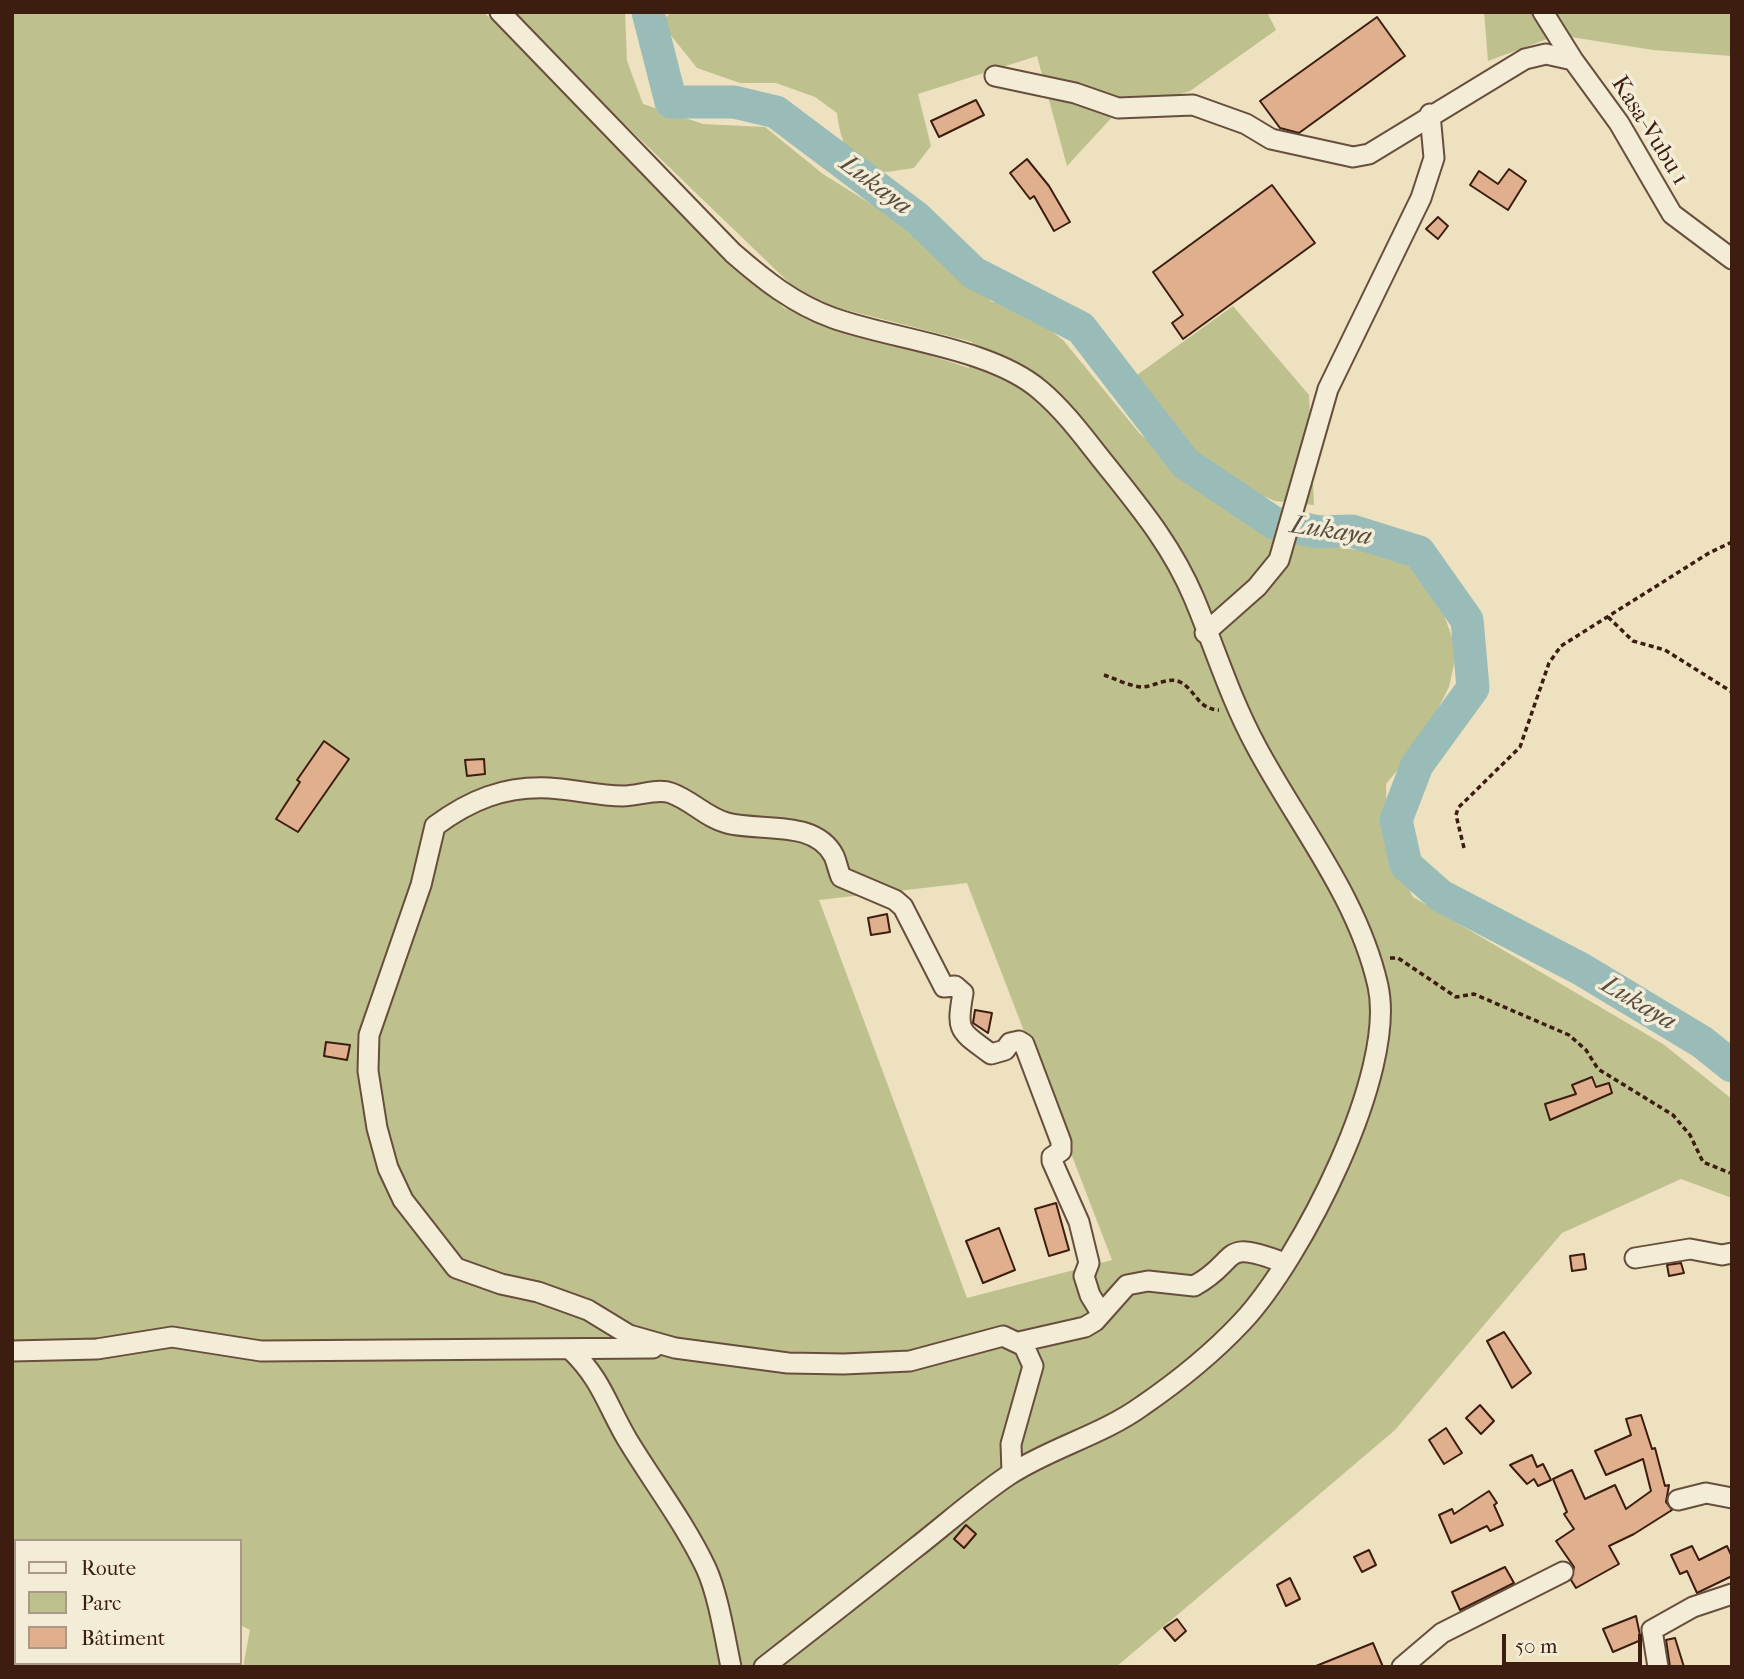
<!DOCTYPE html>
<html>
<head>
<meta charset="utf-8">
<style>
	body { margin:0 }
	#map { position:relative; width:1744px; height:1679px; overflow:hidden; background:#ede1c0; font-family:"IM FELL French Canon",serif }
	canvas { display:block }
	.frame { position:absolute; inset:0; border:14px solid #3c1d10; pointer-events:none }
	.legend { position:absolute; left:14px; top:1539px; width:228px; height:126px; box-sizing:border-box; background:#f3ecd6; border:2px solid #aa9987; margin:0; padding:9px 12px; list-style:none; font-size:21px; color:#3c1d10 }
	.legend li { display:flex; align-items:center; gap:14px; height:35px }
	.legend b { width:35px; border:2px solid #aa9987 }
	.scale { position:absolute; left:1502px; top:1634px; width:140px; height:32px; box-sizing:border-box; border:4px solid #3c1d10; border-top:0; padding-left:9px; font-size:21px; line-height:24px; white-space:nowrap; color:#3c1d10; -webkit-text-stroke:5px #f3ecd6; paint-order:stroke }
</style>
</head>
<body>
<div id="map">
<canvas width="1744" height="1679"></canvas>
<div class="frame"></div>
<ul class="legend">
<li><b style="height:9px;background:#f3ecd6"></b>Route</li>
<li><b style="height:19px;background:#bec18e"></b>Parc</li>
<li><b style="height:19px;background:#e0af8e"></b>Bâtiment</li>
</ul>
<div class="scale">50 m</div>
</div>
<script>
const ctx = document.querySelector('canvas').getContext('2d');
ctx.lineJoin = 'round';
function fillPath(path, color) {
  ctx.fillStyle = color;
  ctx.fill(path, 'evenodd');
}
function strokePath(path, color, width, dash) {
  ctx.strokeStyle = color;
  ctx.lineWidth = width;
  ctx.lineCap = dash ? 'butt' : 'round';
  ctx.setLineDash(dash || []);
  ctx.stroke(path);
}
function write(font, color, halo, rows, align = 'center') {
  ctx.font = font + ' "IM FELL French Canon",serif';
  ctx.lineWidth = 7;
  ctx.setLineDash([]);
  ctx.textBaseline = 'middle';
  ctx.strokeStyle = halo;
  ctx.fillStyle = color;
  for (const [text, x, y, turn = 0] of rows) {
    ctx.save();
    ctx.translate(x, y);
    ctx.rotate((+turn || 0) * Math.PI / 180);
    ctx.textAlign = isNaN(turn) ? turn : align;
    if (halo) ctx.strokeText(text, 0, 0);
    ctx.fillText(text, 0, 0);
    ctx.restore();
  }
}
fillPath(new Path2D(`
	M12,12H483L520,43L784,308L969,368L972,342L807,300L508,12H625L627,61L643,104L703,124L765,127L823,174L898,221L992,302L1015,303L1063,340L1140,434L1235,513L1269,535L1317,545L1401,555L1439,601L1457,651L1449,687L1422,740L1386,784L1387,847L1413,897L1663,1044L1732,1099V1198L1681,1179L1562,1233L1395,1430L1116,1667H243L250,1630L240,1625V1541H16V1582H12ZM967,883L1112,1260L967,1298L819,900Z
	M671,12H1267L1276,30L1190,91L1115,114L1067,166L1037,56L918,94L931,146L914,168C903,169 885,174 874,171C847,165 840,137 837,113L815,97L776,83H740L697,68L661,23Z
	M1484,12H1732V56L1653,50L1558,35L1488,61Z
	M1233,306L1309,395L1314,505L1275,501L1234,484L1190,453L1137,375Z`), '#bec18e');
strokePath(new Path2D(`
	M648,12L671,102H734L776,112L917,218L974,273L1081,328L1185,463L1274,523L1319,532L1352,531L1419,552L1467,620L1473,688L1417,765L1396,820L1406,865L1441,896L1581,969L1702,1042L1732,1066`), '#9abcb8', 33);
const building = new Path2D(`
	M1377,17L1405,56L1299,133L1280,128L1260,101Z
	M976,100L984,115L939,137L931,121Z
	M1027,159L1049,186L1070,222L1054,231L1034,196L1030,199L1010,173Z
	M1509,169L1526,181L1508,210L1470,185L1479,171L1498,184Z
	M1272,185L1315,243L1183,339L1172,323L1183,315L1153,272Z
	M1438,217L1448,226L1438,239L1426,229Z
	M324,741L349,759L298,832L276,819L300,782L297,780Z
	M484,759L485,774L467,776L465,760Z
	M887,914L890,932L871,935L868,918Z
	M975,1010L992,1013L988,1033L973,1023Z
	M326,1042L350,1045L347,1060L324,1056Z
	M1592,1077L1596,1087L1609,1083L1612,1093L1550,1120L1545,1104L1576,1094L1572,1085Z
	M1056,1203L1069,1250L1049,1256L1035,1209Z
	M999,1228L1015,1270L983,1283L966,1241Z
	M1584,1254L1586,1269L1572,1271L1570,1256Z
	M1681,1263L1684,1273L1669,1276L1667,1265Z
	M1504,1332L1531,1373L1512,1388L1487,1341Z
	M1480,1405L1494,1421L1481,1434L1466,1418Z
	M1641,1415L1652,1449L1655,1448L1665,1486L1669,1485L1666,1502L1672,1510L1634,1534L1609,1546L1619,1564L1576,1588L1571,1580L1574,1567L1556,1541L1574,1529L1564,1514L1567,1512L1553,1479L1572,1470L1585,1499L1615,1485L1626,1509L1651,1491L1643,1459L1606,1475L1595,1451L1631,1435L1626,1419Z
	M1446,1428L1462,1453L1444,1464L1429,1440Z
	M1532,1455L1537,1467L1543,1464L1551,1480L1538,1486L1534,1479L1527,1484L1510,1465Z
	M1489,1491L1497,1503L1494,1505L1503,1525L1490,1531L1487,1526L1451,1543L1439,1515L1452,1509L1454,1514Z
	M966,1525L976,1534L964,1548L954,1539Z
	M1692,1546L1699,1560L1727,1546L1732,1557V1576L1697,1593L1687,1571L1680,1574L1671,1555Z
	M1369,1550L1376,1565L1362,1572L1354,1557Z
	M1505,1567L1514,1583L1460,1610L1452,1592Z
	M1290,1578L1300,1599L1286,1606L1277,1585Z
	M1636,1616L1641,1640L1613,1652L1603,1629Z
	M1177,1619L1186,1631L1175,1641L1164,1628Z
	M1675,1638L1684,1667H1670L1666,1640Z
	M1373,1643L1383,1667H1316V1666Z`);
fillPath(building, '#e0af8e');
strokePath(building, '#3c1d10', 2);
const street = new Path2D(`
	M500,12L733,253C764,280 794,304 833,318C895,340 991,348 1040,390C1066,412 1085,439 1106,465C1141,509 1172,546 1194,598C1215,648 1230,698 1256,746C1298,825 1358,897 1378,986C1397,1073 1301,1259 1242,1322C1213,1353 1177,1382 1142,1406C1102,1435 1050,1448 1009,1475C976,1497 945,1525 914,1549C864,1589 814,1628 764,1667
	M1543,12L1573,60L1619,123L1672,214L1732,259
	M995,76L1075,93L1118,108L1193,105L1246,124L1271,139L1353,157L1369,154L1525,59L1546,54L1573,60
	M1205,633L1257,587L1279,560L1328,389L1421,198L1434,158L1430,114
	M1635,1258L1690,1249L1722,1255L1732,1253
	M1019,1342L1085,1327L1095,1321L1127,1285L1148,1281L1194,1286C1241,1261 1218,1237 1284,1263
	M570,1349C602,1380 606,1403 627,1439C653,1482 684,1522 706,1568C718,1594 725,1638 731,1667
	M12,1351L97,1349L172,1337L261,1351L653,1348
	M1012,1473L1011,1444L1033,1366L1024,1346L1003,1336L910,1361L844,1364L788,1363L675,1348L629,1335L588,1310L538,1292L501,1284L456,1268L403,1200L388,1168L377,1128L368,1071L369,1035L421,885L435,826C470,800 504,786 549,788C573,789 598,796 623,796C638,796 657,788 671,793C691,800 707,818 727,823C761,832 815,819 834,856C837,863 838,870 841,877L895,900L903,907L944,987L955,986L963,993C956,1032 959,1030 991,1054L1005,1050L1010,1043L1019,1041L1024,1044L1061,1142V1151L1052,1157V1161L1079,1222L1089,1263L1084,1276L1090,1295L1101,1313
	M1678,1500L1706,1493L1732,1498
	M1402,1667L1442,1633L1563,1572
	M1658,1667L1652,1630L1693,1607L1732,1594`);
strokePath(street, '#684e3c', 23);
strokePath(new Path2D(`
	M1608,617L1633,641L1665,650L1732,692
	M1104,675C1116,679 1129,686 1142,687C1153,687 1169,676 1180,682C1196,690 1197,709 1219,710
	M1464,848L1456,815L1458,808L1520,747L1549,663L1561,646L1709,553L1732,542
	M1390,958H1398L1456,997L1474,994L1569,1035L1586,1050L1598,1069L1673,1115L1690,1135L1703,1162L1730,1173`), '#3c1d10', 3.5, [5, 3.5]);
strokePath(street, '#f3ecd6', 19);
write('24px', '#3c1d10', '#f3ecd6', [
	["Kasa-Vubu 1",1649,131,58]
]);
write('italic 26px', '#584d42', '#f3ecd6', [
	["Lukaya",875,186,37],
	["Lukaya",1331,532,9],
	["Lukaya",1638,1004,31]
]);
</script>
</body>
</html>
